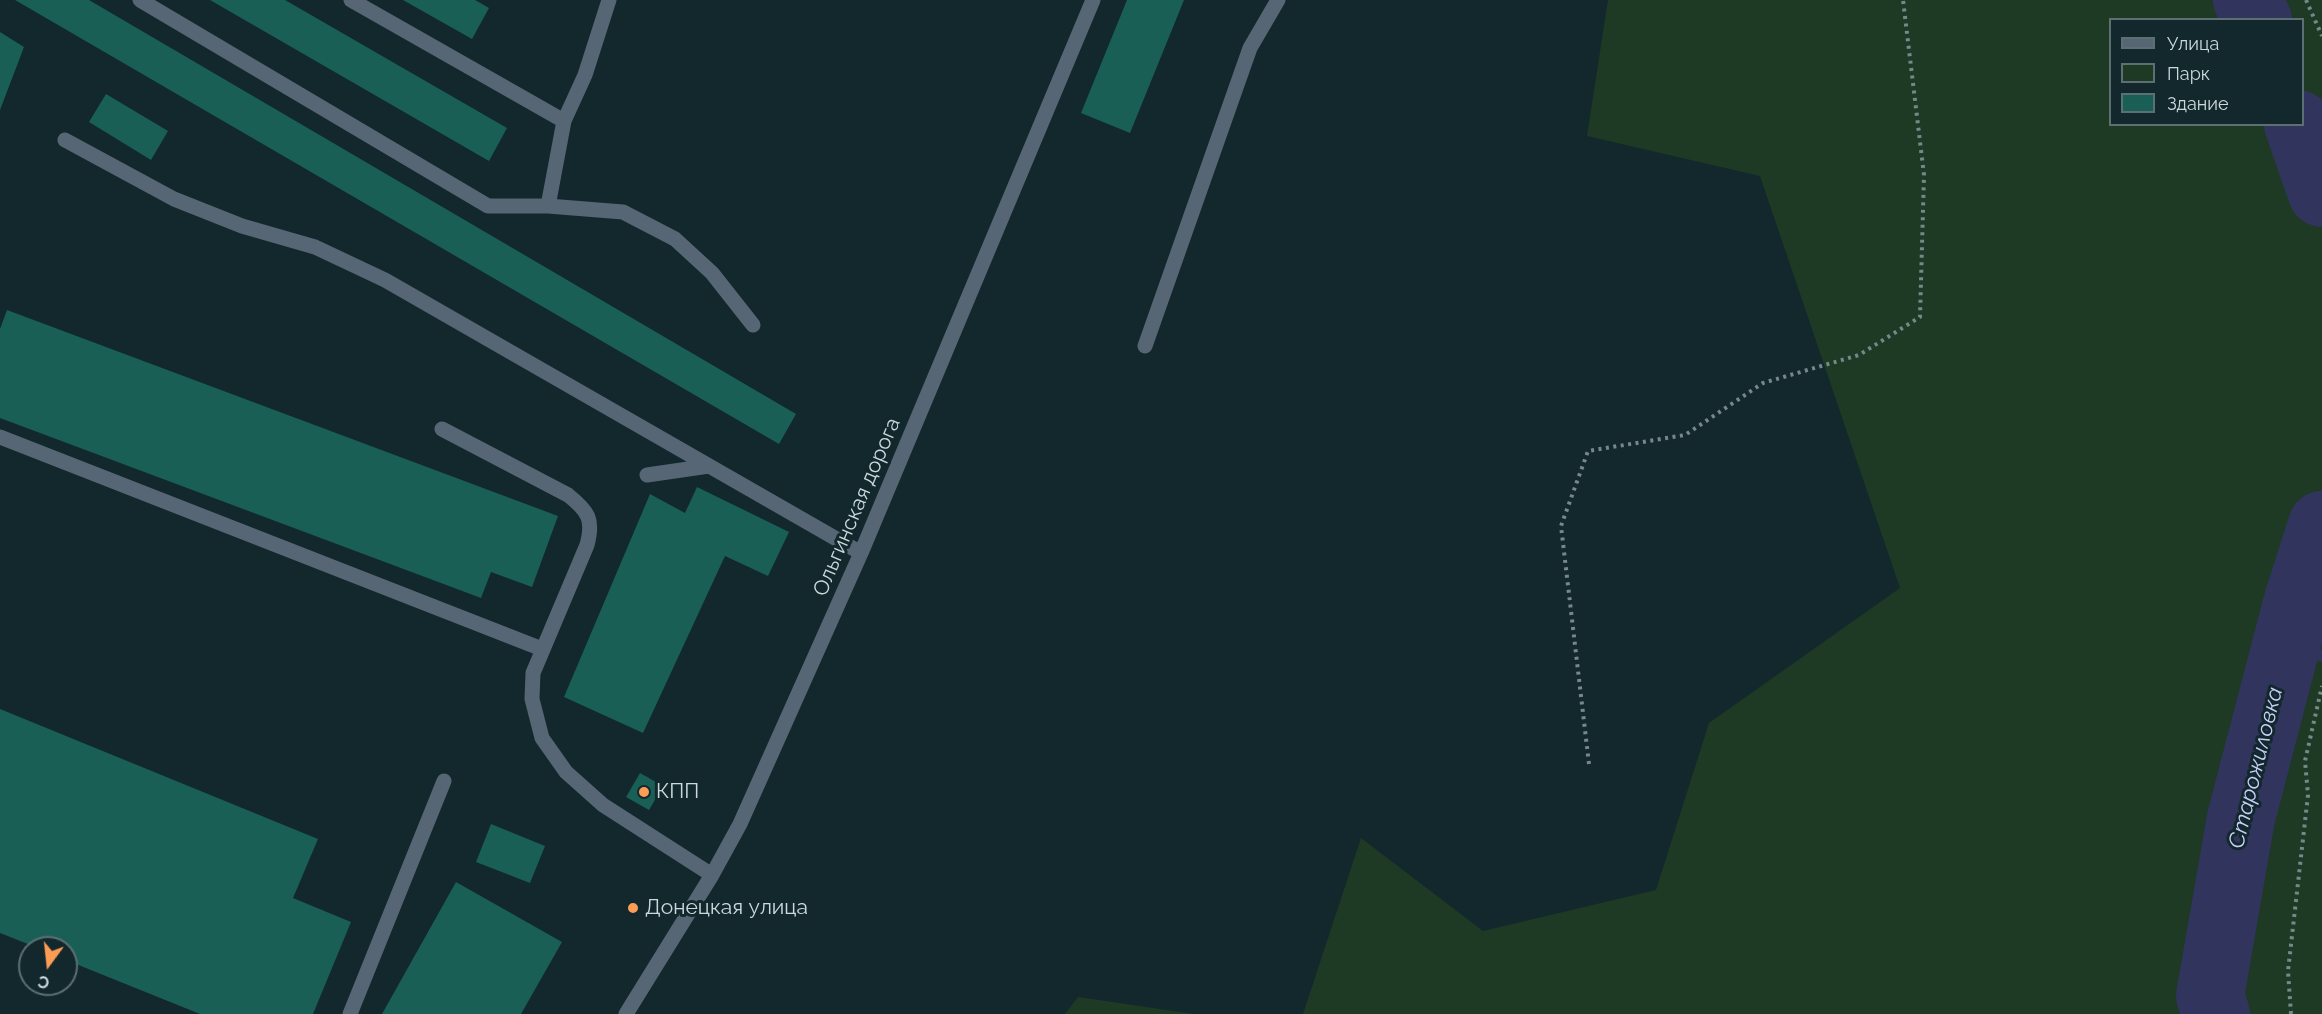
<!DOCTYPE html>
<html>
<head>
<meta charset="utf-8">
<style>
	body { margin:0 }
	#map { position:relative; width:2322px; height:1014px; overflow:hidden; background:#12282d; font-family:Raleway,sans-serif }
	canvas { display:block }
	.legend { position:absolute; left:2109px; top:18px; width:195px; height:108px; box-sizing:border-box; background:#12282d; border:2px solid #5c6f73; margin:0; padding:8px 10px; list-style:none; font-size:18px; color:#ccd9dc }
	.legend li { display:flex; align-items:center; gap:12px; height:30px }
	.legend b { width:30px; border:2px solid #5c6f73 }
	.north { position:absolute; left:18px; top:936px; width:60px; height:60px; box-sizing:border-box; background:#12282d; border:2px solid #5c6f73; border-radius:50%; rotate:195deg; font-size:16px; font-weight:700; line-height:24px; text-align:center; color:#ccd9dc }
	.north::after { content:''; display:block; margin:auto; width:21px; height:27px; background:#fd9d55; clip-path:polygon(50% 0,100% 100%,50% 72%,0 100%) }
</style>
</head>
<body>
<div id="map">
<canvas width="2322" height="1014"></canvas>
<ul class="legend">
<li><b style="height:8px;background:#566675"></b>Улица</li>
<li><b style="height:16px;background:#1e3a25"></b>Парк</li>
<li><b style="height:16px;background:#195f56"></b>Здание</li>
</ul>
<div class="north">С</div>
</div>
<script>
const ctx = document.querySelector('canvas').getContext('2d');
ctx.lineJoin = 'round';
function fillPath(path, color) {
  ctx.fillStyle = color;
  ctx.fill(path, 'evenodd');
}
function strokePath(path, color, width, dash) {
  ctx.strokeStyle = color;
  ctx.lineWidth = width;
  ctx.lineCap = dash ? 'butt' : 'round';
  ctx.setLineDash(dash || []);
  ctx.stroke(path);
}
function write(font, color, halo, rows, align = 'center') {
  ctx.font = font + ' Raleway,sans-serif';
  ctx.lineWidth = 6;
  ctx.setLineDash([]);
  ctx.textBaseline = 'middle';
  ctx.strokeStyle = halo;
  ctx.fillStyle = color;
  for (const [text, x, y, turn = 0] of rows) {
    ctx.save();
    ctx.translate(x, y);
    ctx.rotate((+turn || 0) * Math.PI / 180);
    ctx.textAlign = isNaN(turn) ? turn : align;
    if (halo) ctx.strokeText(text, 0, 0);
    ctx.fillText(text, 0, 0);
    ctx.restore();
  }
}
fillPath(new Path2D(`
	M1608,0H2322V1014H1303L1361,838L1483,931L1656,890L1709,723L1900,588L1760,176L1587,136ZM2110,20H2302V124H2110Z
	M1078,997L1194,1014H1065Z`), '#1e3a25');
strokePath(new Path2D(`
	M2285,650L2322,655`), '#31355d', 12);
strokePath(new Path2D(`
	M2247,0L2258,20
	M2298,124L2322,193
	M2216,1014L2210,996L2241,818L2298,600L2322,525`), '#31355d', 68);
fillPath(new Path2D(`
	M15,0H89L796,414L779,444Z
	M210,0H285L507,128L489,161Z
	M403,0H475L489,8L472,39Z
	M1127,0H1184L1130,133L1081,113Z
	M0,32L24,47L0,110Z
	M106,94L168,131L151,160L89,122Z
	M7,310L558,516L532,587L491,572L481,598L0,418V329Z
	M697,487L789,532L768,576L725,556L643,733L564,697L650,494L685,513Z
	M0,709L318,839L293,898L351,922L313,1014H200L66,960V948H38L0,933Z
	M640,773L663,786L649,810L626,797Z
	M491,824L545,846L530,883L476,862Z
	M456,882L562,942L521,1014H382Z`), '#195f56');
strokePath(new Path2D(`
	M2306,0L2322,36
	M1589,764L1561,526L1588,451L1685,435L1763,383L1859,355L1920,317L1924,175L1903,0
	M2291,1014L2288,971L2308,795L2305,761L2322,686`), '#76888c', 4, [3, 4.5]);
strokePath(new Path2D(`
	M140,0L488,206H548L623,212L675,239L712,273L753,325
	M351,0L564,121
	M65,140L174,199L242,226L315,247L385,280L861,553
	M548,206L564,121L585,75L609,0
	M1145,346L1250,48L1278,0
	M442,429L568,495C588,511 594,519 587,545L533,673L532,699L542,738L566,772L603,805L712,875
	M0,437L542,649
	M647,475L709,466
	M350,1014L444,781
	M626,1014L712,875L740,824L861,553L1093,0`), '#566675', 15);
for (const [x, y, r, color] of [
	[644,792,6,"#fd9d55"],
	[633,908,6,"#fd9d55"]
]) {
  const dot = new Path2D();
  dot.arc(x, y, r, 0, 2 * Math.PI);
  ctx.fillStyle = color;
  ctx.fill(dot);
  strokePath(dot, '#12282d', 2);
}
write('21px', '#ccd9dc', '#12282d', [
	["Ольгинская дорога",857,507,-67]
]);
write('21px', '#ccd9dc', '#12282d', [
	["КПП",656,792],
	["Донецкая улица",645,908]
], 'left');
write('italic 22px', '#c8cffa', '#12282d', [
	["Старожиловка",2256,768,-76]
]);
</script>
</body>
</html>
